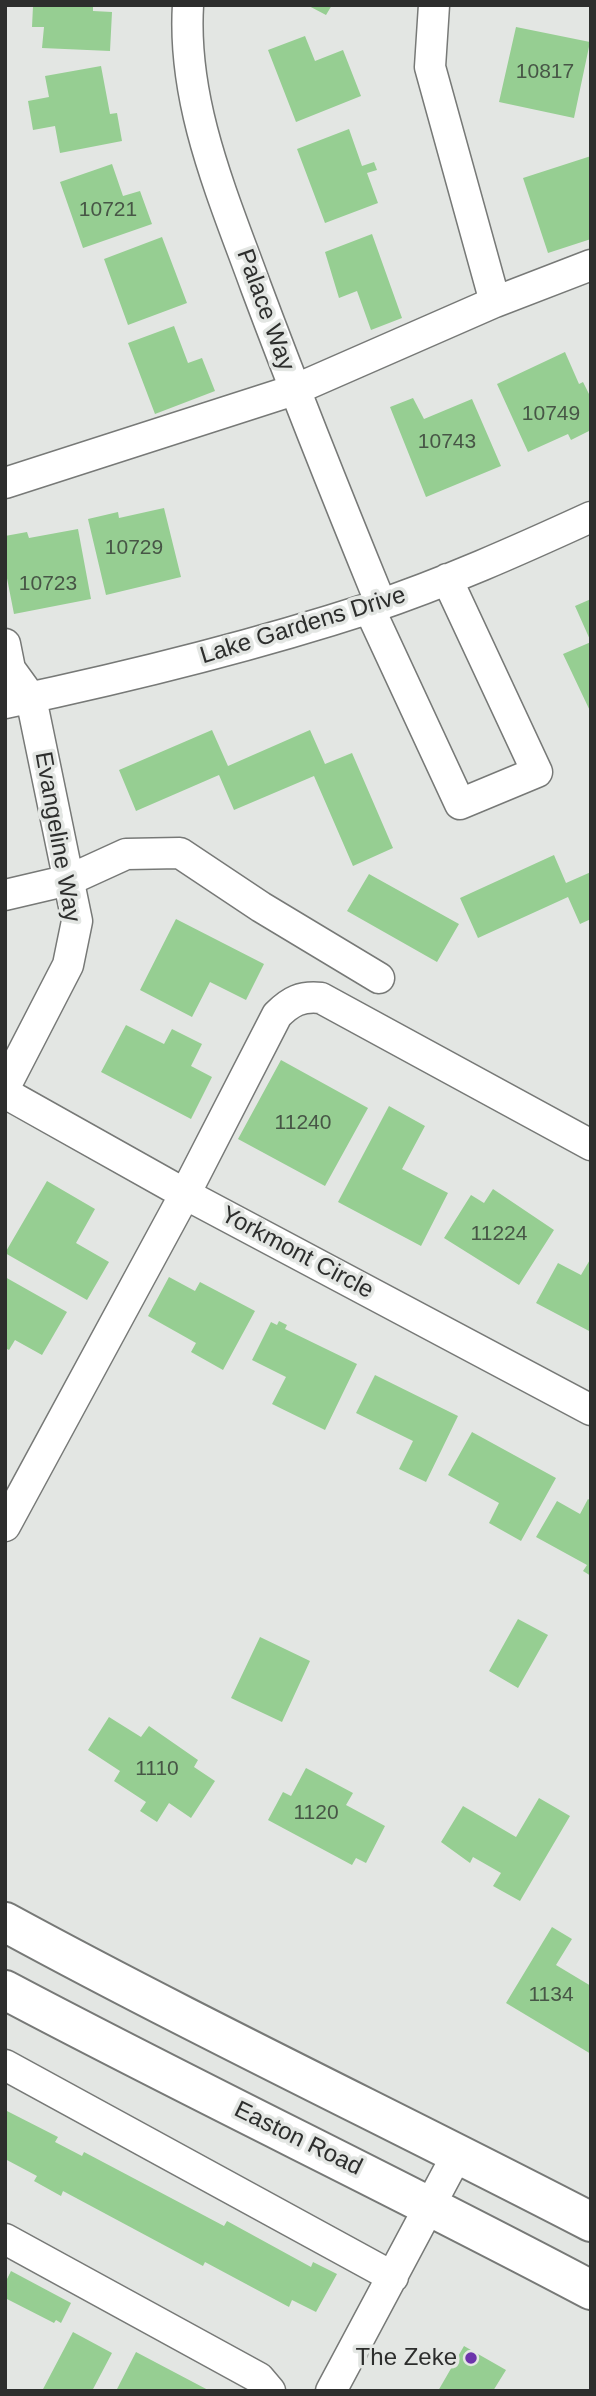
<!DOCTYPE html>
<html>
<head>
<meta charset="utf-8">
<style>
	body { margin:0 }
	#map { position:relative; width:596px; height:2396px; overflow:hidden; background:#e3e6e3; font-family:Arial,sans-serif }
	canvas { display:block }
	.frame { position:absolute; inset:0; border:7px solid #2d2e2d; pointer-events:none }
</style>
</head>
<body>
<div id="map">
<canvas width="596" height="2396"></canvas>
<div class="frame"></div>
</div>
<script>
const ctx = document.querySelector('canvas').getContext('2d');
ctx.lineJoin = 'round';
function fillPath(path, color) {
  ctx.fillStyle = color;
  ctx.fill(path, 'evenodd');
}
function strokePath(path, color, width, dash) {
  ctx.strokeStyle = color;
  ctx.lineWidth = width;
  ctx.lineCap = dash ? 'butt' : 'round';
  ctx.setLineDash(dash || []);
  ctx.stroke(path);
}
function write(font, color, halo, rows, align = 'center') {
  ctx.font = font + ' Arial,sans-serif';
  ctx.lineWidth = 7;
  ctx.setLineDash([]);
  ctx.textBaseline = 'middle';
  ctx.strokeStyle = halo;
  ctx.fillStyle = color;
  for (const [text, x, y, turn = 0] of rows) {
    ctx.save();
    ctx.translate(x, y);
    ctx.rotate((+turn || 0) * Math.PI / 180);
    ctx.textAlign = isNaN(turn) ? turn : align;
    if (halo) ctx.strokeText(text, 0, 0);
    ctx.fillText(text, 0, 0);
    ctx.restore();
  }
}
fillPath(new Path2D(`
	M93,5V11L112,12L110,51L42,48L44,27H32L33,6Z
	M307,5H332L326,15Z
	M516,27L590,42L574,118L499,102Z
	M305,36L315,61L343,50L361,96L296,122L268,50Z
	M101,66L110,114L117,113L122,141L60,153L55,126L33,130L28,101L49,97L45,76Z
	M349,129L362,166L374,162L377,170L367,173L378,203L325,223L297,149Z
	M591,156V239L548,253L523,178Z
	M112,164L123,196L140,191L152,224L83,248L60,182Z
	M372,234L402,318L371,330L357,291L339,298L325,252Z
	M162,237L187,303L128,325L104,259Z
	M174,326L188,363L202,358L215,391L155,414L128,343Z
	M565,352L579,384L583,382L591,398V430L571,440L568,434L528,452L497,384Z
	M413,398L424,419L472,399L501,466L426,497L390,407Z
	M164,508L181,577L106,595L88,519L118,512L119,518Z
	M78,529L91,599L14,614L5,568V536L27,532L29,538Z
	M591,599V713L563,654L591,642L575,606Z
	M212,730L228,766L310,730L325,764L352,753L393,848L353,866L314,776L234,810L219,775L136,811L119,770Z
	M554,855L566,883L591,872V919L580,924L568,897L478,938L460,898Z
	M369,874L459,924L437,962L347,911Z
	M176,919L264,964L246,1000L210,982L192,1017L140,990Z
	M126,1025L164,1044L172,1029L202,1044L191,1066L212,1077L191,1119L101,1072Z
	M281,1060L368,1108L325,1186L238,1139Z
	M389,1106L425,1126L402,1169L448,1193L421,1246L338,1202Z
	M47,1181L95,1209L76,1243L109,1262L87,1300L5,1253Z
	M493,1189L554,1230L519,1285L444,1238L471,1195L484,1203Z
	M591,1258V1332L536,1303L558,1263L581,1275Z
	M5,1277L67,1312L42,1355L15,1340L9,1350L5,1348Z
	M169,1277L195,1291L200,1282L255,1311L223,1370L191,1352L196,1343L148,1316Z
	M279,1321L287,1325L285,1329L357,1364L325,1430L272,1404L286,1377L252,1360L271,1322L277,1325Z
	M375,1375L458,1416L426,1482L399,1469L413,1441L356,1413Z
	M472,1432L556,1478L521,1541L489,1523L499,1503L448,1475Z
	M588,1499L591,1501V1576L583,1571L587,1565L536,1537L557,1501L580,1514Z
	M518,1619L548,1635L518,1688L489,1671Z
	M260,1637L310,1661L282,1722L231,1698Z
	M109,1717L141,1737L149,1726L198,1760L194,1767L215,1781L191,1818L169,1803L157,1822L140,1811L146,1802L114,1781L120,1771L88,1750Z
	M306,1768L353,1793L346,1805L385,1826L366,1863L356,1858L352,1865L268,1820L283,1792L291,1796Z
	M539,1798L570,1816L520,1901L493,1886L501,1873L473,1857L470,1863L441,1842L463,1806L516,1837Z
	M552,1927L572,1939L556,1965L591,1986V2054L506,2003Z
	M5,2110L58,2137L55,2142L82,2156L84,2152L224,2226L227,2221L311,2267L313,2262L337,2274L316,2312L292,2300L289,2307L205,2262L203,2266L63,2191L61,2196L34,2181L37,2176L5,2159Z
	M11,2271L71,2303L61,2323L56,2320L54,2323L5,2298V2283Z
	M73,2332L112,2353L92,2391H42Z
	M464,2346L506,2370L493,2391H438Z
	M136,2352L210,2391H116Z`), '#96ce92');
const minor = new Path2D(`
	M188,5C182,104 223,196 256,287C296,394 338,499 381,604
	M434,5L430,67L495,302
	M5,483L294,390L495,302L591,265
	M369,608L460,804L537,772L447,579
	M5,644L10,669L31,698L77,921L68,965L5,1087
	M5,703C128,677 250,647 370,608C445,583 519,550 591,517
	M5,895L69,880L126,854L180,853L261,907L379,978
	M5,1093L185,1194L591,1410
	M5,1526L185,1194L277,1015C291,1001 301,996 321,998L591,1145
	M5,2065L393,2277
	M5,2239L259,2378L270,2391
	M331,2391L458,2153`);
const major = new Path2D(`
	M5,1922C198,2027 396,2121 591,2222
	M5,1990C199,2093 397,2187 591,2290`);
strokePath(minor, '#777977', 33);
strokePath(major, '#777977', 42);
strokePath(minor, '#fff', 30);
strokePath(major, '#fff', 38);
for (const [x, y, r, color] of [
	[471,2358,7,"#6d34ab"]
]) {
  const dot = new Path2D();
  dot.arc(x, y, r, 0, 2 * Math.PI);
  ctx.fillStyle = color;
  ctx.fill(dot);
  strokePath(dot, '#e3e6e3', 2.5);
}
write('21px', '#475646', null, [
	["10817",545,72],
	["10721",108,210],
	["10749",551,414],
	["10743",447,442],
	["10729",134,548],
	["10723",48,584],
	["11240",303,1123],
	["11224",499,1234],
	["1110",157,1769],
	["1120",316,1813],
	["1134",551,1995]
]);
write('24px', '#2d2e2d', '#e3e6e3', [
	["Palace Way",265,310,70],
	["Lake Gardens Drive",303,626,-17],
	["Evangeline Way",57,837,80],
	["Yorkmont Circle",297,1253,28],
	["Easton Road",298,2139,26]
]);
write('24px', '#2d2e2d', '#e3e6e3', [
	["The Zeke",457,2358]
], 'right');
</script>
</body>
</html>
